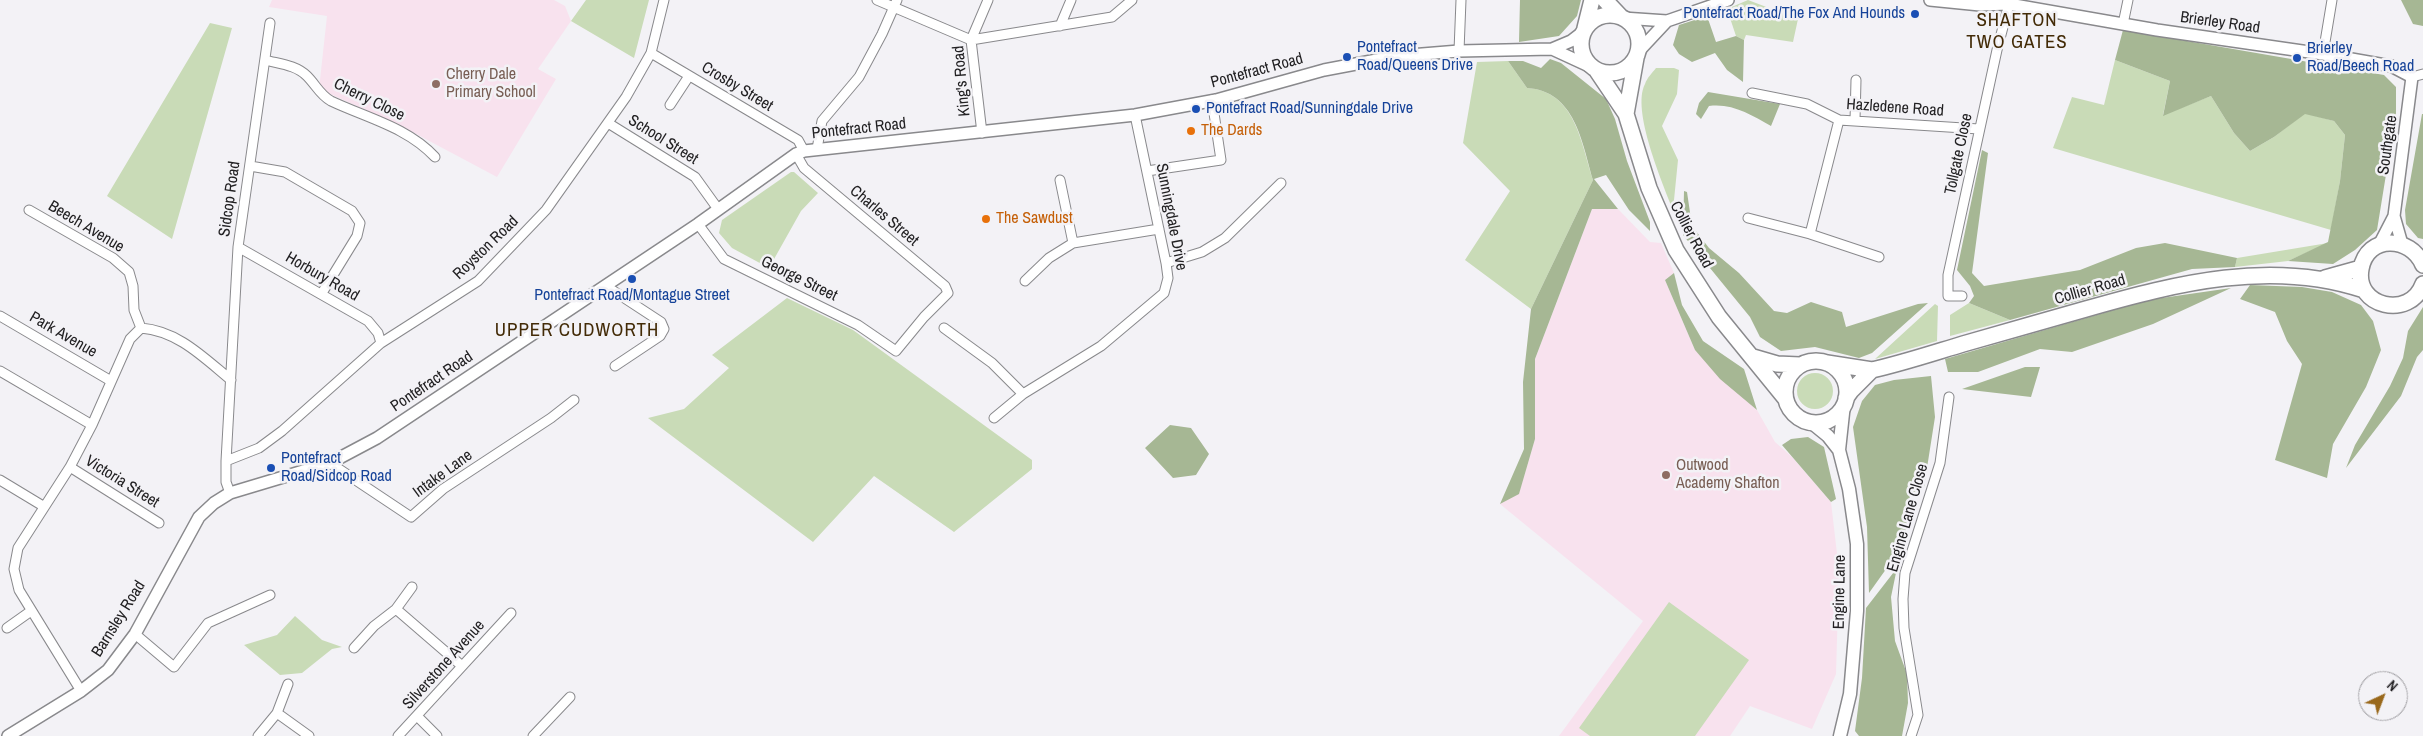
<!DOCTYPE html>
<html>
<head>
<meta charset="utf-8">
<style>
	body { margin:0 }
	#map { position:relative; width:2423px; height:736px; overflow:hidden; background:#f3f2f6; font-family:"Archivo Narrow",sans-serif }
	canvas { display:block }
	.north { position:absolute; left:2358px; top:671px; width:50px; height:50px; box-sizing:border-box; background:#f3f2f6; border:1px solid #9f9ea2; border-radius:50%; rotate:43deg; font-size:14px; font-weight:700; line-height:20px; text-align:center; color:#222123 }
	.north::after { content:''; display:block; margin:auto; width:18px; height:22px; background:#99681b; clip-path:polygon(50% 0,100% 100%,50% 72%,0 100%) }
</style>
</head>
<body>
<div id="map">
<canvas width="2423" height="736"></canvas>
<div class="north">N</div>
</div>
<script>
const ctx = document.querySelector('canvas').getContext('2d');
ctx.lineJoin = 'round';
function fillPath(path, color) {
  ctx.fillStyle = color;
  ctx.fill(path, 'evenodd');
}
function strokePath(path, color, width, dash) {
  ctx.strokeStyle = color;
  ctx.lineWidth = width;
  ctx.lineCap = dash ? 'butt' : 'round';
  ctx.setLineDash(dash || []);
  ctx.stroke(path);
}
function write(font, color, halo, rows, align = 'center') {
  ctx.font = font + ' "Archivo Narrow",sans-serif';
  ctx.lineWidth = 5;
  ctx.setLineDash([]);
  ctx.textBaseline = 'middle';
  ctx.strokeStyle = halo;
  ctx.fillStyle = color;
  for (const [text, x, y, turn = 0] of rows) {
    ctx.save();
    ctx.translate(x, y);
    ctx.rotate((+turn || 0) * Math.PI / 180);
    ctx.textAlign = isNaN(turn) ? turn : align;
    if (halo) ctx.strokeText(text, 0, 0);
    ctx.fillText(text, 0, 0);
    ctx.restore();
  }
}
fillPath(new Path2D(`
	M272,0H554L565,6L571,21L538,69L556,79L497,177L403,127L319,89L327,16L269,7Z
	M1592,209H1618L1650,242L1661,243L1674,273L1665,280L1695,350L1757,410L1775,442L1792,457L1831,502L1839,571L1836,674L1812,729L1750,706L1730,736H1559L1643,621L1500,504L1519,493L1535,439V359Z`), '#f8e2ee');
fillPath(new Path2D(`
	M586,0H649L634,58L571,21Z
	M1748,0L1798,19L1793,42L1746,35L1744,40L1736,36L1727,9Z
	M210,23L232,28L172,239L107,196Z
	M2115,60L2170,81L2163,115L2211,96L2234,133L2250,151L2274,137L2305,113L2334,121L2345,135L2340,181L2331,230L2053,148L2072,97L2104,105Z
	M1508,61L1527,88C1575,91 1581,142 1593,180L1531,309L1465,260L1510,191L1463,143L1477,62Z
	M1656,68H1674L1679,70L1677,94L1662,126L1678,160L1673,210C1663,184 1631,110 1645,84C1647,78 1652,73 1656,68Z
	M791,172H794L818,193L801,211L769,268L732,248L719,233L722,220Z
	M2328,243L2288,261L2235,267L2237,258Z
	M787,298L853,330L1032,460V469L954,532L874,476L813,542L648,418L684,409L729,368L712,355Z
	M1969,303L2010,320L1950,336V315Z
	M1935,304L1938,306L1937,341L1875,359Z
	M1797 391a18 18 0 1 1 36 0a18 18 0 1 1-36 0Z
	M1669,602L1749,660L1695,736H1590L1579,728Z
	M295,616L322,640L342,647L332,649L302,673L280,675L244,645L277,635Z`), '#c9dbb7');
fillPath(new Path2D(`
	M1520,0H1581L1577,16L1559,36L1519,42Z
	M2401,0H2423V26L2413,24Z
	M1707,16L1716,42L1736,36L1744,40L1743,82L1727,70L1715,53L1692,62L1679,54L1673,45L1679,25Z
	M2123,30L2384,75L2396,87V113L2377,230L2355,250L2333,264L2288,261L2328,242L2340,181L2345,135L2334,121L2305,114L2274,137L2250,151L2234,133L2211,96L2163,116L2170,81L2115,60Z
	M1550,59L1561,63L1606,99L1615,119L1627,161L1650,222V231L1629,210L1606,175L1594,179L1618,209H1592L1535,359V439L1519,494L1500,504L1524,449L1523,382L1531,309L1593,180C1582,142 1575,91 1527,88L1508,61H1523L1541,68Z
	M1708,92L1780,104L1771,126C1751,115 1733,103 1709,106L1701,119L1696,114L1699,103Z
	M2422,114H2423V239L2418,238L2406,224L2405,210Z
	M1982,150L1988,153L1972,273L1984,286L2080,270L2136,248L2165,243L2237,258L2235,267L2192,269L2010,320L1969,303L1974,296L1970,286L1957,270Z
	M1684,191L1687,192L1692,226L1709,248L1739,273L1774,311L1787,313L1811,302L1842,312L1846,327L1918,304L1928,303L1872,353L1859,358L1815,347L1781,351L1760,337L1750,317L1683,235Z
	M1674,273L1682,305L1703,341L1744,369L1757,410L1720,379L1695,350L1665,280Z
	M2250,285L2302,287L2332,292L2361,305L2373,321L2381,350L2366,387L2333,444L2327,478L2275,460L2302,364L2287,341L2275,312L2240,299Z
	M2231,288L2153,324L2072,352L2040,349L1978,372H1948L1945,359L2148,300Z
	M2423,307V350L2417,357L2401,396L2346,468L2355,445L2390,386L2403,358L2408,331Z
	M2025,367H2040L2031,397L1962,389Z
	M1931,376L1935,417L1924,487L1910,495L1904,544L1869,593L1867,527L1853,427L1862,401L1875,385L1894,380Z
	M1170,425L1191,428L1209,454L1196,475L1173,478L1145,448Z
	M1808,437L1824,447L1836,499L1831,502L1782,445L1791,439Z
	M1897,568L1891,597L1895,641L1907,674L1908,703L1902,736H1859L1855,731L1862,678L1866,608Z`), '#a6b794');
const street = new Path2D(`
	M877,0L971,40L1112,17L1132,0
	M2123,24L2128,0
	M1060,26L1071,0
	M1459,51L1461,0
	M651,53L798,140L804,151
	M2323,54L2332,0
	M265,60C280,64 296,65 307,76C316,85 320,95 331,101C367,118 407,127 435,157
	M2412,77L2423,74
	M1752,93L1807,104L1839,120L1979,129
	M670,105L689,76
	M1855,120L1856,80
	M608,123L695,177L718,209
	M982,133L971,40L988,0
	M817,149L822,121L859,77L882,34L897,0
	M250,166L285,172L352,211L360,223L357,236L322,293
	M1147,171L1221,160L1212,100
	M1060,180L1073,243
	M29,210L113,258L129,272L133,286L134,310L141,328
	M1748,218L1810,234L1879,257
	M698,224L724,259L858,325L896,351L924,317L948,293L945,286L804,168L796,154
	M1810,234L1839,120
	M238,247L368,321L378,333L381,343
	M1166,263L1202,252L1225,238L1281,183
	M1025,281L1049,258L1073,243L1159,229
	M606,286L661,322L664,329L660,336L615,366
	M1962,296H1948V275L1997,50L2009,4
	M0,316L111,381
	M141,328C178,331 203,357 231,380
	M944,328L992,363L1023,394
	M0,371L92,425
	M994,418L1023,394L1101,346L1164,293L1168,278L1166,263L1135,115
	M226,461L238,247L270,23
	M330,463L411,517L443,489L551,418L574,400
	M70,467L159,523
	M0,480L43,506
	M230,493L226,482V461L259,448L282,431L381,343L478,281L546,210L626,97L651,53L664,0
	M396,609L412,587
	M7,628L31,611
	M135,634L174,667L208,623L270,595
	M354,648L374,626L396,609L462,666
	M81,691L19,590L14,569L18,548L70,467L92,425L130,339L141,328
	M277,713L309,736
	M417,716L437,736
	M258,736L277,713L288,684
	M398,736L511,613
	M533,736L570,697
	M1911,736L1918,715L1904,628L1903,599L1905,573L1940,463L1949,397`);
const secondary = new Path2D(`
	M1930,0L1980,5L2009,4L2157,30L2323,54L2391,66L2412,77L2394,216L2379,245
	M1623,18L1667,21L1728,0
	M1552,49L1591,67
	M1638,52L1667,21
	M2394,216L2402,244
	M8,736L81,691L108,670L135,634L199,517L214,503L230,493L330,463L377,438L698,224L796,154L804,151L1135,115L1216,100L1324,70L1398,56L1459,51L1552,49L1571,41L1584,31`);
const primary = new Path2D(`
	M1812,423L1828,436L1839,450
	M1840,736L1850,694L1857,611V544L1849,489L1839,450L1844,404`);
const highway = new Path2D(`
	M1605,0L1620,16
	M1581 44a29 29 0 1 1 58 0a29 29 0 1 1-58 0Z
	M1585,28L1592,0
	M1597,71L1626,114L1649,188L1676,250L1719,317L1785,398
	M1626,114L1636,58
	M2423,265C2411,236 2367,234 2361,269C2354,307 2410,320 2423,284
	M2325,278L2361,268
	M1753,357L1777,364L1800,365
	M1785 392a31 31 0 1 1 62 0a31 31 0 1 1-62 0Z
	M1827,363L1872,370C1903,363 1933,353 1963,344C2004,332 2045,321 2086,309C2177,283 2272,259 2364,290
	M1846,398L1851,391L1872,370`);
strokePath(street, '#89898c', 11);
strokePath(secondary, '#89898c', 14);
strokePath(primary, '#89898c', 15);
strokePath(highway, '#89898c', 18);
strokePath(street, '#fff', 9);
strokePath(secondary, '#fff', 11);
strokePath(primary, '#fff', 12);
strokePath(highway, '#fff', 15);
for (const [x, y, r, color] of [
	[1915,14,5,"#1a4fb4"],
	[1347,57,5,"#1a4fb4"],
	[2297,58,5,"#1a4fb4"],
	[436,84,5,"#8d6e63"],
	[1196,109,5,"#1a4fb4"],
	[1191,131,5,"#e8710a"],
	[986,219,5,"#e8710a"],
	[632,279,5,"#1a4fb4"],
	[271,468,5,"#1a4fb4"],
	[1666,475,5,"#8d6e63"]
]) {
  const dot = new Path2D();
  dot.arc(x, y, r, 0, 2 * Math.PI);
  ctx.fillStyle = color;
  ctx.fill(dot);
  strokePath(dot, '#f3f2f6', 2);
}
write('16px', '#164399', '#f3f2f6', [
	["Pontefract Road/The Fox And Hounds",1905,14,"right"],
	["Pontefract",1357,48],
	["Road/Queens Drive",1357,66],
	["Brierley",2307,49],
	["Road/Beech Road",2307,67],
	["Pontefract Road/Sunningdale Drive",1206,109],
	["Pontefract Road/Montague Street",632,296,"center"],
	["Pontefract",281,459],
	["Road/Sidcop Road",281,477]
], 'left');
write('16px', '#222123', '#f3f2f6', [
	["Brierley Road",2220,23,8],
	["Pontefract Road",1257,71,-15],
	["King's Road",962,81,-95],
	["Crosby Street",737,87,31],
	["Cherry Close",369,100,26],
	["Hazledene Road",1895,108,4],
	["Pontefract Road",859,129,-6],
	["School Street",663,140,32],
	["Southgate",2388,145,-82],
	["Tollgate Close",1959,154,-78],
	["Sidcop Road",230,199,-82],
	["Charles Street",884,216,40],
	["Sunningdale Drive",1171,217,79],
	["Beech Avenue",86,227,31],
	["Collier Road",1691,235,62],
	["Royston Road",486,248,-44],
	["Horbury Road",322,277,30],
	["George Street",799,279,26],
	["Collier Road",2090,290,-16],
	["Park Avenue",63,335,30],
	["Pontefract Road",432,382,-34],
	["Intake Lane",443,474,-36],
	["Victoria Street",122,482,32],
	["Engine Lane Close",1908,518,-74],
	["Engine Lane",1840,592,-89],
	["Barnsley Road",119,619,-58],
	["Silverstone Avenue",444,665,-48]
]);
write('16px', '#785e54', '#f3f2f6', [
	["Cherry Dale",446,75],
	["Primary School",446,93],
	["Outwood",1676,466],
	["Academy Shafton",1676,484]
], 'left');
write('16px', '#c56008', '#f3f2f6', [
	["The Dards",1201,131],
	["The Sawdust",996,219]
], 'left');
ctx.letterSpacing = '1px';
write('19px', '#432b07', '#f3f2f6', [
	["SHAFTON",2017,21],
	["TWO GATES",2017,43],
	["UPPER CUDWORTH",577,331]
]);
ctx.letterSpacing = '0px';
</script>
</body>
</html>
